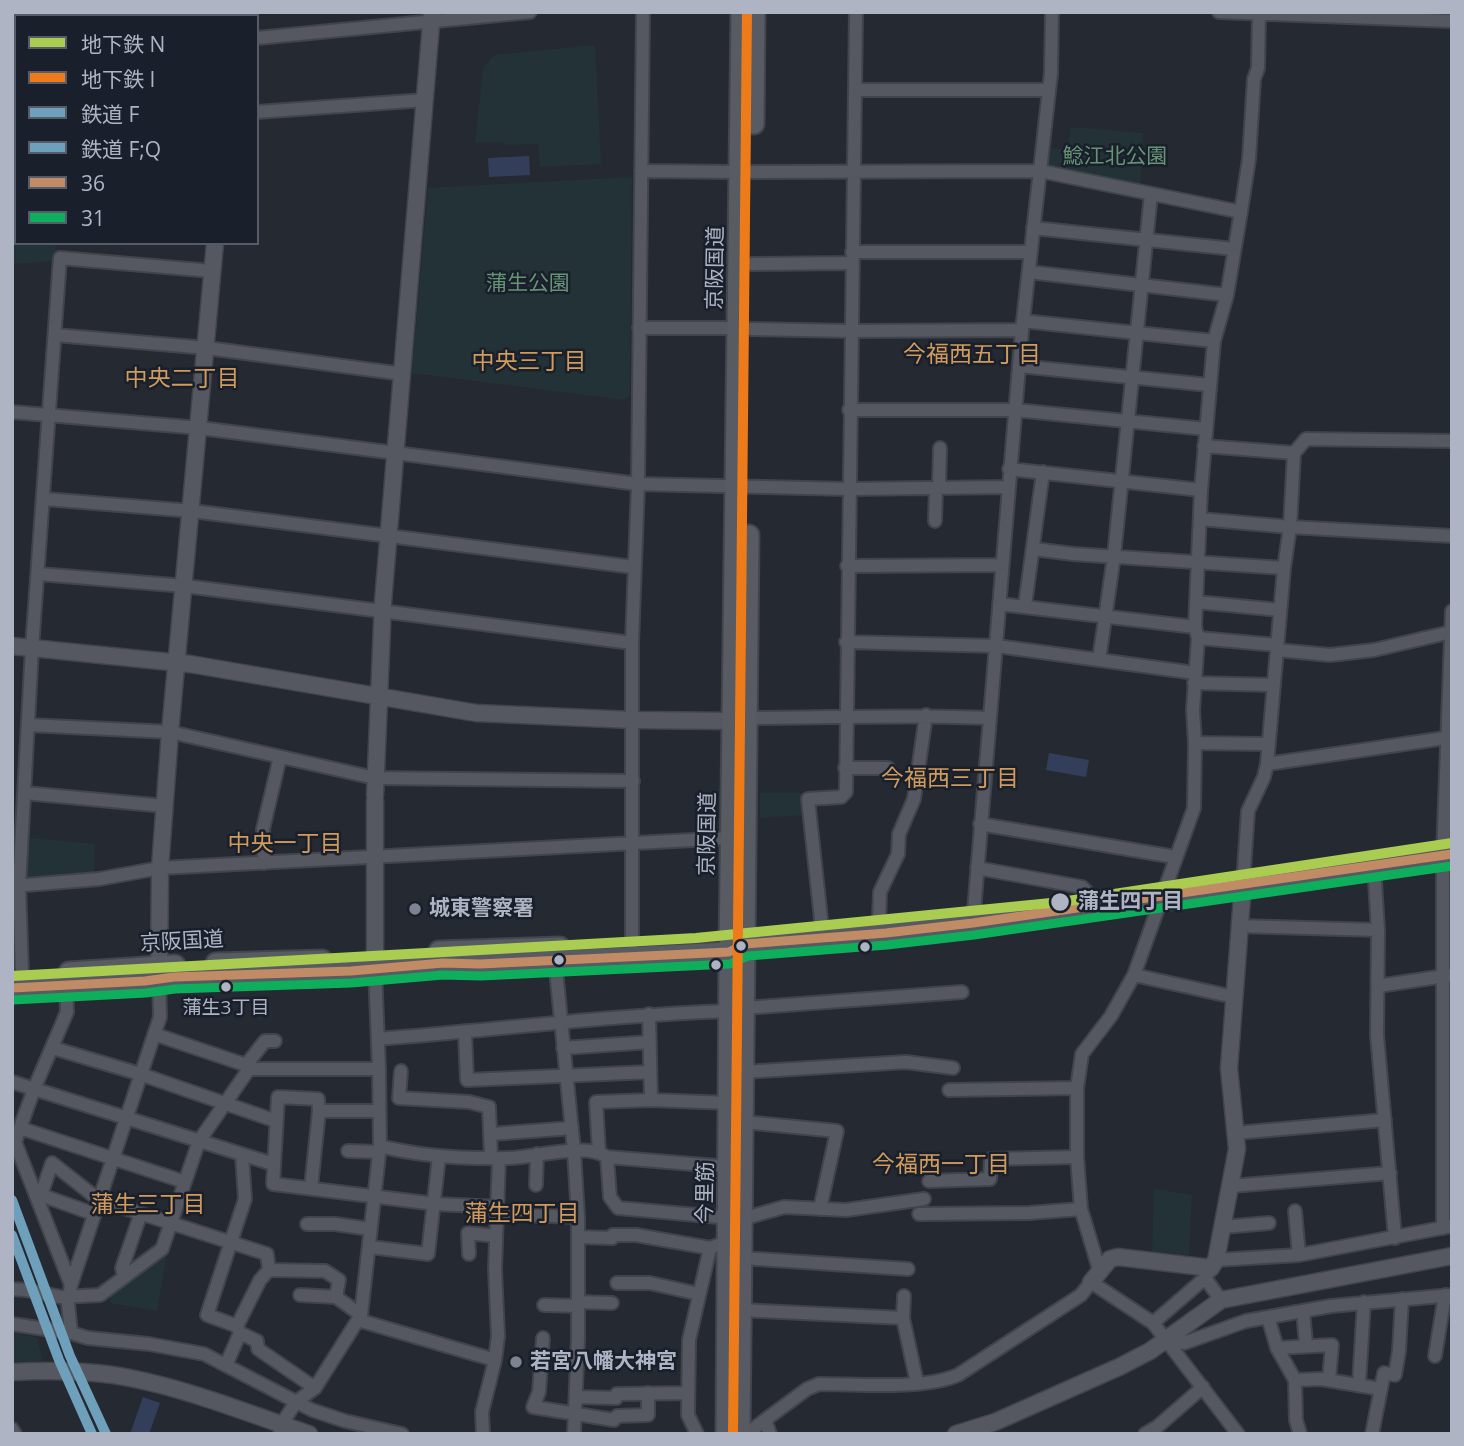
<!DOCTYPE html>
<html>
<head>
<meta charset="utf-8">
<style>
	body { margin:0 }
	#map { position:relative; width:1464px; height:1446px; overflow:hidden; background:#252931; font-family:"Open Sans","Noto Sans JP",sans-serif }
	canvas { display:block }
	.frame { position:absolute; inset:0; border:14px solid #aeb4c4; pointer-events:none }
	.legend { position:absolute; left:14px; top:14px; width:245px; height:231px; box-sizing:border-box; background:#191f2b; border:2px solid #555b68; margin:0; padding:9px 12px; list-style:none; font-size:21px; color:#aeb4c4 }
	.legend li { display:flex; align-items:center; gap:14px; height:35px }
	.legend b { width:35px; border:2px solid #555b68 }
</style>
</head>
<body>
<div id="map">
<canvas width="1464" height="1446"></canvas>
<div class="frame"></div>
<ul class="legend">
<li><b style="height:9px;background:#a9cc51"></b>地下鉄 N</li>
<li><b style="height:9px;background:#ee7b1a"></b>地下鉄 I</li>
<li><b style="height:9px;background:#6ea0bc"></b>鉄道 F</li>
<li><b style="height:9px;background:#6ea0bc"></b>鉄道 F;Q</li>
<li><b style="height:9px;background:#c18c65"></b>36</li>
<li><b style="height:9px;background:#0daf5c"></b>31</li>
</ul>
</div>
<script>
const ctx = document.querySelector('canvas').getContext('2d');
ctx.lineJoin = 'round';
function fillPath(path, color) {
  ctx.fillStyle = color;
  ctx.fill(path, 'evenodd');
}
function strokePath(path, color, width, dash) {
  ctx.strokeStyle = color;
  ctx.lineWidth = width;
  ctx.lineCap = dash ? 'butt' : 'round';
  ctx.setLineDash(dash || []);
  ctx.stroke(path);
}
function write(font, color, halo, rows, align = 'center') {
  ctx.font = font + ' "Open Sans","Noto Sans JP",sans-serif';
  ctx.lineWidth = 5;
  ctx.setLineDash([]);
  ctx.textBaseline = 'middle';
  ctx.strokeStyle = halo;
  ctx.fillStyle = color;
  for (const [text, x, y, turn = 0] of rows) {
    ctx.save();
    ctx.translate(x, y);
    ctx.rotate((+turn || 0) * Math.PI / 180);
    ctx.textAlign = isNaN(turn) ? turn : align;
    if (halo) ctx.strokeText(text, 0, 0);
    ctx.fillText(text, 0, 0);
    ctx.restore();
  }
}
fillPath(new Path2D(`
	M595,45L601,164L540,167L538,144L504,145L503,142L475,143L483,69L494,55Z
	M1071,127L1143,133L1140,189L1050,169L1048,165L1050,148L1068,150Z
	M632,177L630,395L625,400L412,373L428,188Z
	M16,243H56L55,261L12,264V249Z
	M760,793H803L807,815L760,818Z
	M30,838L95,844L94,876L26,880Z
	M1154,1189L1192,1195L1189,1255L1152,1251Z
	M167,1254L157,1311L110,1303L111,1292Z
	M12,1332L38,1338L42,1361L12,1362Z`), '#223236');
fillPath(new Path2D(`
	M529,156L530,175L489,177L488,158Z
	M1049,753L1089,760L1086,777L1046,770Z
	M143,1397L160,1403L149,1434H130Z`), '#333f5a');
const minor = new Path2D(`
	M1219,12L1452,21
	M97,16L99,12
	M147,16L149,12
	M257,38L530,12
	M856,90H1049
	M257,112L425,100
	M12,165L16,159
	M641,171L740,172
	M753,172L1040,171L1241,212
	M1033,228L1234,249
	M852,252H1031
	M752,264L852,263
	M1029,272L1227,295
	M1023,321L1214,341
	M639,328H738
	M751,329L851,331L1022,330
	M55,335L207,348L403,374
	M1019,366L1209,385
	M849,410H1015L1206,429
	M12,412L200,428L638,484L848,489L1008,487
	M1204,446L1294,453
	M1009,469L1201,490
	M939,487L940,448
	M45,499L192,511L633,567
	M1200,519L1290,527L1452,536
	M935,521L936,487
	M1034,549L1073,554L1284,568
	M847,566L1002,565
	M39,574L185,586L632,643
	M1196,602L1280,610
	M999,604L1195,627
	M1025,605L1043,472
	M1198,638L1277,645
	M846,642L997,646L1195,673
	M1277,650L1330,655L1374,650L1451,632
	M1099,660L1114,556L1151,194
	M1194,683L1273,685
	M748,718C829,718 909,714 990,718
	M29,725L170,732L375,778L633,781
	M1195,743L1268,744
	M1267,764L1452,737
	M845,768H888
	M25,793L165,806
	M980,824L1175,857
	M264,863L263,829L280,757
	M1374,865L1378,930L1377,1035L1395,1238
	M977,868L1082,887L1099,904
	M1243,884L1248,811L1264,777L1267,764L1284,568L1290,527L1294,453L1306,439L1452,441
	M13,886L99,879L160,868L731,838
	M973,923L1022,330L1051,73L1052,12
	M1238,926L1378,930
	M886,933L879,922L880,892L898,854L899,834L914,799L926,715
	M819,938L821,919L808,799L841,797L846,792L856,12
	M632,944V643L638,484L643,12
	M555,960L574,1151L578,1217V1339L574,1434
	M22,974L19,886L32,648L60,258L212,271
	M1134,975L1234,997
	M66,985L67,1012L34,1089L15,1142L71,1285L68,1304L71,1333
	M1378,986L1451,975
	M745,1008L962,992
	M649,1014L651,1100
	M465,1033L467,1080L650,1072
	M154,1034L246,1065L249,1069
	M378,1039C495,1030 612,1015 730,1011
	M53,1048L140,1074L276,1121
	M563,1048L650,1042
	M246,1065L265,1041H275
	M401,1071L399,1098L469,1102L489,1107L491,1157
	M744,1072L906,1062L953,1068
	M12,1082L273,1164
	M949,1090L1077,1088
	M379,1111H319L318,1099L278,1097L273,1184L436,1204L498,1207
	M744,1122L837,1131L820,1209
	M20,1128L185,1182
	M1235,1133L1385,1120
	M491,1134L572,1128
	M380,1146C422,1157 467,1159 510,1158C537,1157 585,1142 607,1157L729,1167
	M348,1151L379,1152
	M599,1152L596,1102L651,1100L730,1103
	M607,1157L610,1197L618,1208L742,1219L784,1207L846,1210L924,1199
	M929,1181L990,1179L991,1159L1077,1157
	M536,1185L537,1154
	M1231,1186L1390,1173
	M311,1188L319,1111
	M41,1195L52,1163L99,1200L267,1254L269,1270L325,1271L339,1280L336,1297L361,1315
	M36,1196L41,1195L94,1214
	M1295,1211L1299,1255
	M497,1214L578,1217
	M919,1214L1029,1213L1081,1209
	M307,1224H335L370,1229
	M1223,1227L1269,1223
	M1443,1228V856L1452,611
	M578,1237L612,1238L613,1235H636L710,1248L718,1245
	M370,1247L428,1254L439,1156
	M469,1254L468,1233L496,1236
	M742,1258L908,1269
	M1216,1260L1299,1255L1452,1226
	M1099,1269L1081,1209L1077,1157V1088L1082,1054L1111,1016L1134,975L1194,808L1195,743L1193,710L1198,638L1195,627L1201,490L1214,341L1227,295L1241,211L1249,159L1254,79L1258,68L1259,12
	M1209,1272L1205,1278L1221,1300
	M124,1276L122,1268L141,1213
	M617,1283H650L699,1294
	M71,1285L160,1017L159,979
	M12,1289L26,1290L61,1297L100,1295L162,1249L199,1141L249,1069H379
	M300,1295L336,1297
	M904,1296L903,1318L917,1383
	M578,1302L612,1303
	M544,1305L578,1306
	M741,1310L903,1318
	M1303,1311L1306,1344
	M1268,1317L1277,1348L1295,1380L1296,1420L1300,1434
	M358,1320L495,1360
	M1153,1323L1205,1278
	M12,1324L71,1333L88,1338L149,1344L204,1354L312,1410L345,1421L402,1434
	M237,1326L260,1280L269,1270
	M240,1333L257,1341L258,1349L315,1388
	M543,1338L539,1392L533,1407L614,1420L617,1416L648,1415V1393
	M1167,1339L1184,1343L1246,1321L1331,1306L1452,1295
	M1277,1348L1332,1345L1329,1380
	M1435,1356L1445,1295
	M226,1365L240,1333L237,1326L207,1315L245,1199L242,1155
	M1295,1380L1321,1379L1381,1389
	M1359,1384L1364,1302
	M576,1397L616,1398L617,1394L688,1393
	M765,1420L807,1389L819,1384C858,1384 923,1390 958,1375L1081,1295L1091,1282L1153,1323L1238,1434
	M12,1429L15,1434
	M280,1434L281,1425L296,1402L315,1388L361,1315L380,1146L379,1069L375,969
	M483,1434L482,1412L495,1360L498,1336L495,1269L499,1158
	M697,1434L688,1415L689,1340L710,1248
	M739,1434L752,1430L765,1420L770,1434
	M1145,1434L1157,1427L1203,1387
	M1372,1434L1384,1373L1395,1375L1399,1351L1402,1299`);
const tertiary = new Path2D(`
	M12,14L28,16
	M68,16V12
	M235,16V12
	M12,646L190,664L476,713L632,720L733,721
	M375,795L383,602L432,12
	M375,800V969
	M159,976L160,868L170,732L215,243
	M1091,1282L1110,1259L1118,1257L1211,1268L1216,1260L1237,1149L1229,1068L1243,884
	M12,1372C52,1370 91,1370 130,1378C191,1390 250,1414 309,1434
	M956,1434L995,1422L1119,1367L1150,1351L1221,1300L1452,1256`);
const primary = new Path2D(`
	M726,1434L729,952
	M740,1434L745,944L886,933L973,923L1452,854`);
const trunk = new Path2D(`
	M754,124L755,12
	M745,944L749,535
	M439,951L560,947
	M729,952L741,12
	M216,963L322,960
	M69,972L175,965
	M12,988L145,981L174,977L351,971L443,963L480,964L729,952L741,946`);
strokePath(minor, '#41444b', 16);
strokePath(tertiary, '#41444b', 19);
strokePath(primary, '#42464e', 23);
strokePath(trunk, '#42454d', 23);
strokePath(minor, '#555860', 12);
strokePath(tertiary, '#555860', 16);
strokePath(primary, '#575a62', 19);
strokePath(trunk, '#585b61', 19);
const rail = new Path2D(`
	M111,16L113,12
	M132,16L134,12
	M12,190L16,184
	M12,229L16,223`);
strokePath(rail, '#585c63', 6);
strokePath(rail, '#191f2b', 3.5, [10]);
strokePath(new Path2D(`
	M12,988L145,981L174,977L351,971L443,963L480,964L729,952L745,944L886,933L973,923L1452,854`), '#c18c65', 9);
strokePath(new Path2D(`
	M13,1000L146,993L175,989L351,983L443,975L481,976L730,964L748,956L887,945L974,935L1452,866`), '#0daf5c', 9);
strokePath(new Path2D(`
	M12,1200L70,1356L106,1434`), '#6ea0bc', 10);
strokePath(new Path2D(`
	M12,1235L59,1360L92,1434`), '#6ea0bc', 10);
strokePath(new Path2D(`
	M12,976L696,938L1061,902L1452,843`), '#a9cc51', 10);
strokePath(new Path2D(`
	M733,1434L747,12`), '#ee7b1a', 10);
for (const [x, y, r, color] of [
	[1060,902,10,"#aeb4c4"],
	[415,909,7,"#7e8391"],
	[741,946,6,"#aeb4c4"],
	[865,947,6,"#aeb4c4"],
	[559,960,6,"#aeb4c4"],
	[716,965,6,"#aeb4c4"],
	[226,987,6,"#aeb4c4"],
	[516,1362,7,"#7e8391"]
]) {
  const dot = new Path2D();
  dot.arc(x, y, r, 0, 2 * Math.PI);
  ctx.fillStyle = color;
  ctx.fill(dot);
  strokePath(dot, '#191f2b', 2.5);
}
write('19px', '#aeb4c4', '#191f2b', [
	["蒲生3丁目",226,1009]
]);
write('21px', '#669375', '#191f2b', [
	["鯰江北公園",1115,157],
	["蒲生公園",528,284]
]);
write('21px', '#aeb4c4', '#191f2b', [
	["京阪国道",716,268,-89],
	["京阪国道",708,834,-89],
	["京阪国道",182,942,-3],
	["今里筋",706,1193,-89]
]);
write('bold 21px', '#aeb4c4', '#191f2b', [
	["蒲生四丁目",1078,902]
], 'left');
write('bold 21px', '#aeb4c4', '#191f2b', [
	["城東警察署",429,909],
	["若宮八幡大神宮",530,1362]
], 'left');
write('23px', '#d09b5c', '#191f2b', [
	["今福西五丁目",972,355],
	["中央三丁目",529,362],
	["中央二丁目",182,379],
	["今福西三丁目",950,779],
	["中央一丁目",285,844],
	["今福西一丁目",941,1165],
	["蒲生三丁目",148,1205],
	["蒲生四丁目",522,1214]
]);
</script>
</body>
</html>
